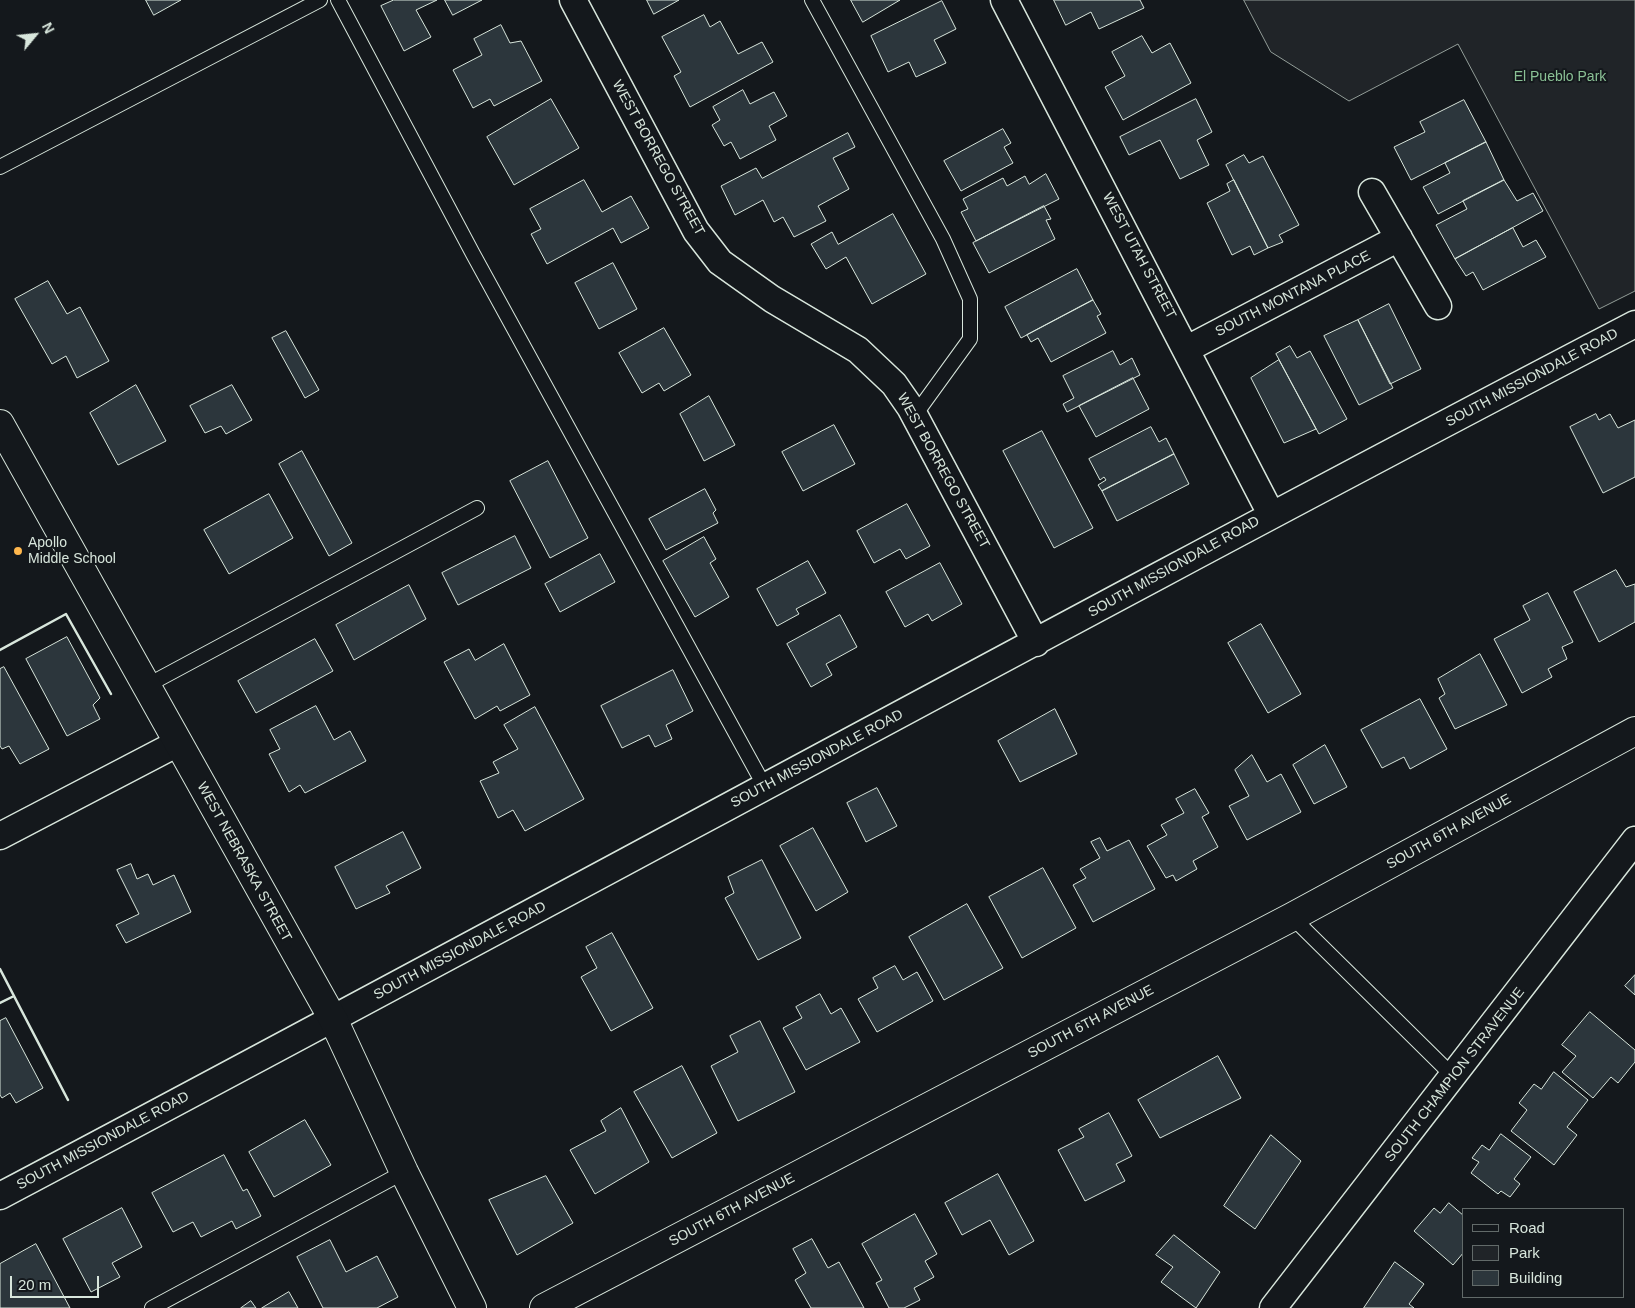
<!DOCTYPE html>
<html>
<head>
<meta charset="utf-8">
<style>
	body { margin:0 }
	#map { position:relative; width:1635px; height:1308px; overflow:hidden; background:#14181c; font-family:Arial,sans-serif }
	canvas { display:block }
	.legend { position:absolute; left:1462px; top:1208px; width:162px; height:90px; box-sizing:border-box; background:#14181c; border:1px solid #626a69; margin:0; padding:6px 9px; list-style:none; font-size:15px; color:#d8e6dc }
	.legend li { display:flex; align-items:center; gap:10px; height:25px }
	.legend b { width:25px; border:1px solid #626a69 }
	.north { position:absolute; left:10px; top:10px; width:50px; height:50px; -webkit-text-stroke:4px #14181c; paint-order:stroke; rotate:62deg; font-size:14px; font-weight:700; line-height:20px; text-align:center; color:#d8e6dc }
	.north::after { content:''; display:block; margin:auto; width:18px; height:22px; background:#d8e6dc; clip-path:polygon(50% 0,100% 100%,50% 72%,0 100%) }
	.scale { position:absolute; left:10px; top:1276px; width:89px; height:22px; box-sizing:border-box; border:2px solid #d8e6dc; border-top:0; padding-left:6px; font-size:15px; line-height:18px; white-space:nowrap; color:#d8e6dc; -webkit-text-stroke:4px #14181c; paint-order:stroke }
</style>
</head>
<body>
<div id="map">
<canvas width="1635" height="1308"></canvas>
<ul class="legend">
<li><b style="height:6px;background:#14181c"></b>Road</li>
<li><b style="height:14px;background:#202428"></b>Park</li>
<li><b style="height:14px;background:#2c363c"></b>Building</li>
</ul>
<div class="north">N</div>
<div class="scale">20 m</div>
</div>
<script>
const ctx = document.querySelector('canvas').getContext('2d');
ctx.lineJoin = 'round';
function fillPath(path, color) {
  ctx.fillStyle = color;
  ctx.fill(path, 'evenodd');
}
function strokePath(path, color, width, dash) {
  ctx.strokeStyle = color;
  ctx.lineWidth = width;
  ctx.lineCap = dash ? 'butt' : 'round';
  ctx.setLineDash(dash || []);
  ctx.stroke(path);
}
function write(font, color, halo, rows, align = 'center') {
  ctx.font = font + ' Arial,sans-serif';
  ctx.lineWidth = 4;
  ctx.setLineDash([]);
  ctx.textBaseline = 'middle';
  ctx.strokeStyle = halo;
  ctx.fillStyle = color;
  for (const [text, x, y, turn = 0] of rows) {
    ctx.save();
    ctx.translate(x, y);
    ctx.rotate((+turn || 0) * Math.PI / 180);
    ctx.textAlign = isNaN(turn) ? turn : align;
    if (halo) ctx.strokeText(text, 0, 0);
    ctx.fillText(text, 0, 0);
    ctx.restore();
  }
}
const green = new Path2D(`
	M1244,0H1635V291L1599,309L1458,44L1349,101L1271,52Z`);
fillPath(green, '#202428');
strokePath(green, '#939e99', 1);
const building = new Path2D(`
	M146,0H181L154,15Z
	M394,0H437L416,10L431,37L404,51L381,6Z
	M445,0H482L453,15Z
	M647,0H679L654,14Z
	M851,0H900L863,22Z
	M1054,0H1140L1144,8L1099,29L1091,12L1066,25Z
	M942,1L956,29L934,40L946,63L916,77L909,62L888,72L871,36Z
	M704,15L710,27L720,21L738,54L762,42L773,62L690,107L674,76L681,72L662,37Z
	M501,25L510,43L521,41L542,81L494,106L490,99L473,108L453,70L482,55L474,39Z
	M1142,36L1152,53L1170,43L1191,83L1123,120L1105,87L1125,76L1112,52Z
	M743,90L750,104L774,92L787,116L769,126L776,140L740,159L731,142L724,146L712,125L720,120L713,107Z
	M551,99L579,148L514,185L487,137Z
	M1196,99L1212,132L1197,140L1209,165L1180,179L1160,140L1129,155L1120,137Z
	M1464,100L1486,142L1411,180L1394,147L1425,132L1420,122Z
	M1003,129L1011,143L1004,147L1013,163L961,191L944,161Z
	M848,133L855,147L833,158L849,189L818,206L826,221L794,237L783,217L774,222L763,200L735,215L721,186L756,168L762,178Z
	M1486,142L1504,180L1438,214L1423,187L1450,173L1445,163Z
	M1244,155L1249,163L1263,156L1299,225L1279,235L1283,242L1268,248L1226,165Z
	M1046,174L1059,199L976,241L961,212L968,209L963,199L1003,178L1007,186L1025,176L1029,184Z
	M584,180L602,212L631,196L649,228L621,243L613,228L547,264L531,234L541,229L530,209Z
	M1234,180L1268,248L1254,255L1250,246L1232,255L1207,203L1230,191L1227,184Z
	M1504,180L1517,201L1533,193L1543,211L1455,259L1436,225L1467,209L1463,201Z
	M1044,206L1051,219L1046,220L1055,239L989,273L973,243Z
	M893,214L926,274L872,304L846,257L826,269L811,244L832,232L838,244Z
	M1513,228L1523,247L1536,240L1546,257L1483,290L1473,272L1466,276L1455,259Z
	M613,263L637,309L599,329L575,283Z
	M1077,269L1093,300L1021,338L1005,307Z
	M48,281L67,314L80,307L109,361L77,378L66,356L52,364L15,299Z
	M1093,300L1101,314L1097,316L1106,333L1051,362L1038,338L1031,342L1027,335Z
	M1389,304L1421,369L1390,384L1358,320Z
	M1358,320L1393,388L1359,405L1324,336Z
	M664,328L691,375L664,391L659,383L642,393L619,353Z
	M286,331L319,390L305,398L272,338Z
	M1290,346L1297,358L1310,351L1347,419L1319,434L1276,354Z
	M1113,351L1120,365L1132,358L1140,375L1067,412L1063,404L1074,398L1063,376Z
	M1279,360L1316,429L1284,443L1251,378Z
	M1133,378L1149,409L1096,437L1079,406Z
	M136,385L166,441L118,465L90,413Z
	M232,385L252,420L226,434L221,426L205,433L190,406Z
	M709,396L735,445L704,461L680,414Z
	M1596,414L1599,420L1610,414L1618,428L1635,420V477L1603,493L1570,427Z
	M834,425L855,464L803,491L782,452Z
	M1151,427L1159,442L1166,438L1174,454L1102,491L1098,485L1106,480L1104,477L1100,480L1089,459Z
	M1042,431L1093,528L1054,548L1003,451Z
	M302,451L352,543L329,556L279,464Z
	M1174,454L1189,484L1117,521L1102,491Z
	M548,461L588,538L550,558L510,481Z
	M705,489L716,510L713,513L718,523L666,550L649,519Z
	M269,494L293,538L229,574L204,530Z
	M907,504L930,546L906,559L900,549L874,563L857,531Z
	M515,536L531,568L458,605L442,573Z
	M704,537L716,559L710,563L729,597L695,617L663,561Z
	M600,554L615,582L560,612L545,584Z
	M808,561L826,593L796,609L799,614L777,626L757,589Z
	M940,563L962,604L932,621L928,614L905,627L886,592Z
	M1616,570L1626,587L1635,584V622L1599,642L1574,592Z
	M409,585L426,619L354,660L336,625Z
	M1548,593L1573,642L1562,647L1567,659L1548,669L1552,677L1522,693L1494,639L1530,620L1523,606Z
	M840,615L857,647L826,664L832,675L811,687L787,644Z
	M1261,624L1301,694L1268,713L1228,643Z
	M67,637L100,698L93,705L100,719L67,736L26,659Z
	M315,639L333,671L256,713L238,681Z
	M504,644L530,695L500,711L497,706L475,719L444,662L469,649L475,660Z
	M1480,654L1507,705L1455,729L1439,698L1445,694L1438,679Z
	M4,667L49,749L20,764L9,746L2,749L0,746V669Z
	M673,670L693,711L666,725L672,739L655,747L649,735L622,748L601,706Z
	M1420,699L1447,749L1410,769L1404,757L1382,768L1361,730Z
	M316,706L334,740L350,731L366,761L305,793L300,785L289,792L269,754L280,749L270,730Z
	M535,707L584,799L525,831L513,810L498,818L480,781L499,773L493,762L518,749L504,725Z
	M1055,709L1077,754L1020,782L998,741Z
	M1325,745L1347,787L1314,804L1293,765Z
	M1252,755L1267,782L1281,774L1301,812L1247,840L1229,806L1249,796L1235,770Z
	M877,788L897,826L866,842L847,803Z
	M1195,789L1209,813L1202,817L1218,847L1193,861L1197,869L1176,881L1173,875L1166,878L1147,846L1167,835L1161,825L1184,813L1176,799Z
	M813,828L848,892L816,911L780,846Z
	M403,832L421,868L386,886L390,893L356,909L335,867Z
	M1100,838L1107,851L1129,840L1155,889L1093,922L1073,885L1086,878L1080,869L1100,858L1091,842Z
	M762,860L801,938L758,960L725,898L734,893L728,877Z
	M131,864L137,879L148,874L153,885L174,875L191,912L126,943L116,925L139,914L117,870Z
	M1043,868L1076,928L1022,958L989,897Z
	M967,904L1003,968L944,1000L909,937Z
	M612,933L653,1008L611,1031L581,977L597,968L586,947Z
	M895,966L903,980L917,972L933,1001L877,1032L858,999L878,988L873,978Z
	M1635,975V995L1625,986Z
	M820,994L831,1014L841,1008L860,1042L806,1070L783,1028L802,1018L796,1007Z
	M1590,1012L1635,1050V1062L1618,1083L1611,1077L1593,1098L1562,1072L1576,1056L1562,1045Z
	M6,1018L43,1088L16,1103L10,1093L2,1098L0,1095V1021Z
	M760,1021L795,1092L738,1121L711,1066L738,1052L730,1036Z
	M1218,1056L1241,1098L1160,1138L1138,1100Z
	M682,1066L717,1133L672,1158L634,1092Z
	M1554,1072L1588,1100L1567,1127L1577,1135L1554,1165L1511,1131L1527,1110L1519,1103L1534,1084L1541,1089Z
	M621,1108L649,1162L595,1194L570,1150L606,1131L601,1121Z
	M1109,1113L1132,1156L1116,1164L1125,1181L1085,1201L1058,1150L1084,1137L1079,1129Z
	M305,1120L331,1165L274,1197L249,1152Z
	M1501,1134L1531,1157L1514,1179L1520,1184L1510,1197L1501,1191L1498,1194L1471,1173L1479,1162L1472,1158L1482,1145L1489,1150Z
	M1271,1135L1301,1161L1255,1229L1224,1206Z
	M224,1155L243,1191L247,1189L261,1216L236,1229L232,1221L201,1237L193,1222L173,1232L152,1193Z
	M998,1174L1034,1241L1009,1255L990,1220L962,1235L945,1203Z
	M546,1176L573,1223L517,1255L489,1200Z
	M1449,1203L1464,1216V1252L1453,1265L1414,1231L1434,1208L1440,1213Z
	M122,1208L142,1247L112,1263L120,1277L91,1292L63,1239Z
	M915,1214L937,1254L925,1261L934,1277L914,1288L920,1300L904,1308H889L876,1283L882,1280L862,1244Z
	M1174,1235L1220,1272L1196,1308L1161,1282L1173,1267L1156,1255Z
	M812,1239L828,1268L839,1262L864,1308H811L795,1280L806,1273L793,1249Z
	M330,1240L346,1272L377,1256L398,1297L377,1308H323L297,1257Z
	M36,1244L70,1308H0V1264Z
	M1395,1262L1424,1284L1409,1304L1414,1308H1364Z
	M289,1292L298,1308H262Z
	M251,1301L256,1308H241Z`);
fillPath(building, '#2c363c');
strokePath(building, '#d8e6dc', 1);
const lane = new Path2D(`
	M338,0L473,254L765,787
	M812,0L943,239L970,299V339L915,415
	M0,167L320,0
	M146,686L477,508
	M1292,917L1454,1077
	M152,1308L404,1172`);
const street = new Path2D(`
	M573,0L696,231L720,262L772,299L858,350L894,384L910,407L1036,643
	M1004,0L1271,514
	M1372,192L1438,306
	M1187,349L1399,238
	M0,836L178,743
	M0,1196C546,907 1087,610 1635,324
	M1273,1308L1635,840`);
const secondary = new Path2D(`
	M0,424L333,1019L404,1172L472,1308
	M544,1308L1292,917L1635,731`);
strokePath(lane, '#d8e6dc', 16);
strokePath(street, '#d8e6dc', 29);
strokePath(secondary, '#d8e6dc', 30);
strokePath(lane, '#14181c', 14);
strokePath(street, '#14181c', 26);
strokePath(secondary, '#14181c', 28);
strokePath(new Path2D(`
	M0,650L66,614L111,694
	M0,969L68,1100
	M0,1003L14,996`), '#d8e6dc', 2.5);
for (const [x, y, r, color] of [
	[18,551,5,"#ffb74d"]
]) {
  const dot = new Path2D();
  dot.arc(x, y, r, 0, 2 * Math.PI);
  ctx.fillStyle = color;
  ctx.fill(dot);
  strokePath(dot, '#14181c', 2);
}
write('14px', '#8ac095', '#14181c', [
	["El Pueblo Park",1560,77]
]);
write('14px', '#d8e6dc', '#14181c', [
	["WEST BORREGO STREET",658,158,61],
	["WEST UTAH STREET",1139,256,62],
	["SOUTH MONTANA PLACE",1293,294,-27],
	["SOUTH MISSIONDALE ROAD",1532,378,-28],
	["WEST BORREGO STREET",943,471,61],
	["SOUTH MISSIONDALE ROAD",1174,567,-29],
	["SOUTH MISSIONDALE ROAD",817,759,-28],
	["SOUTH 6TH AVENUE",1449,832,-29],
	["WEST NEBRASKA STREET",244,862,61],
	["SOUTH MISSIONDALE ROAD",460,951,-28],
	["SOUTH 6TH AVENUE",1091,1022,-28],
	["SOUTH CHAMPION STRAVENUE",1455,1075,-52],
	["SOUTH MISSIONDALE ROAD",103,1141,-28],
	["SOUTH 6TH AVENUE",732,1210,-28]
]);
write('14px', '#d8e6dc', '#14181c', [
	["Apollo",28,543],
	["Middle School",28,559]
], 'left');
</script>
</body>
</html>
